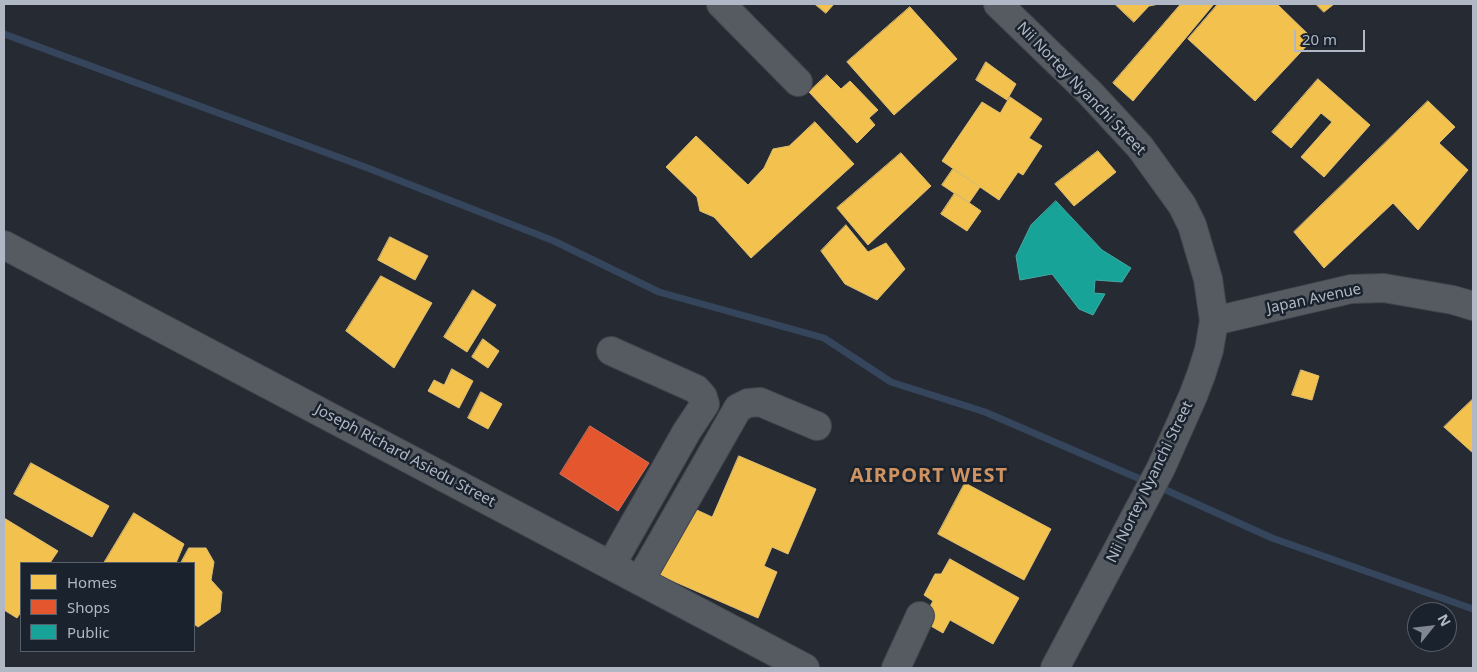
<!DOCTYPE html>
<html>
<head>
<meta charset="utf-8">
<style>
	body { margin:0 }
	#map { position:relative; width:1477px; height:672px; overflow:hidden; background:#262b33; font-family:"Noto Sans",sans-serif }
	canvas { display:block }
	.frame { position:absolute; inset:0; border:5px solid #b0b7c5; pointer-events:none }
	.legend { position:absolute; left:20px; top:562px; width:175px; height:90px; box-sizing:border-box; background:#1a222d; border:1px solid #565e6a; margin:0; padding:6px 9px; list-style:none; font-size:15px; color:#b0b7c5 }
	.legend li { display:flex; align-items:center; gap:10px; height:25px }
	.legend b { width:25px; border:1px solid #565e6a }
	.north { position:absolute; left:1407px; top:602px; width:50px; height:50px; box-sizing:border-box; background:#1a222d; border:1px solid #565e6a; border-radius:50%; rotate:61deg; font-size:14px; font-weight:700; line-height:20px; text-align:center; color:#b0b7c5 }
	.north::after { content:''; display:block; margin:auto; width:18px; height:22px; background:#808692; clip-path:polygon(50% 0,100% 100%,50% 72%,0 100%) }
	.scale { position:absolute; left:1294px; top:30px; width:71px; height:22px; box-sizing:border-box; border:2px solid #b0b7c5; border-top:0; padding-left:6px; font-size:15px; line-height:18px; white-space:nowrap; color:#b0b7c5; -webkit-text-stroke:4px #1a222d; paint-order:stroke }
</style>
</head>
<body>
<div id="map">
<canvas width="1477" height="672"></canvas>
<div class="frame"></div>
<ul class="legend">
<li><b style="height:14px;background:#f2c14e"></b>Homes</li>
<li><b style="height:14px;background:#e4572e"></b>Shops</li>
<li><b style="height:14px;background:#17a398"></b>Public</li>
</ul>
<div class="north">N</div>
<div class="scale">20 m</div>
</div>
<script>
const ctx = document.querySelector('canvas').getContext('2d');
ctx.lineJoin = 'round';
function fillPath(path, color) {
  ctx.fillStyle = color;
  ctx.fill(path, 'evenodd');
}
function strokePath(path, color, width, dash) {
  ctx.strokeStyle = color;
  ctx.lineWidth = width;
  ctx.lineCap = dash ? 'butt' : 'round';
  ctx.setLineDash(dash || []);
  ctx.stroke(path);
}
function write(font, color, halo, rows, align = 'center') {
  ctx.font = font + ' "Noto Sans",sans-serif';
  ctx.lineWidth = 5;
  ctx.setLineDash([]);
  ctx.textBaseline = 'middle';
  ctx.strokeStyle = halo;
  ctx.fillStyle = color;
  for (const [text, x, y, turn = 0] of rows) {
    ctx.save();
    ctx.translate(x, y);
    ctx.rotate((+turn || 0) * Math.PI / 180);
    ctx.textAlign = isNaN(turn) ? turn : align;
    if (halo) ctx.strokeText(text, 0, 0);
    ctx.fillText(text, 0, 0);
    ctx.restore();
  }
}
const homes = new Path2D(`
	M815,4H834L826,13Z
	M1115,4H1159L1149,6L1134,22Z
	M1181,4H1214L1133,101L1113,83Z
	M1218,4H1277L1313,39L1255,101L1188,39Z
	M1316,4H1334L1324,12Z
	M910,7L957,59L894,115L847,62Z
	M986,62L1016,84L1007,100L976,80Z
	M827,75L841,89L850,81L878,110L869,118L875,125L857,143L809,92Z
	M1318,79L1370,125L1324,177L1301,157L1332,122L1321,113L1291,148L1272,132Z
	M1010,97L1042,119L1029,138L1042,146L1023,175L1018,172L999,200L942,161L982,102L1000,113Z
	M1428,101L1455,127L1439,143L1468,170L1418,230L1393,203L1324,268L1294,232Z
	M815,122L854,164L751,258L714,217L700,211L697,197L666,167L696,136L748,185L764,168L773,149L789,146Z
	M1098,151L1116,172L1074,206L1055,184Z
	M901,153L931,186L868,245L837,208Z
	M953,169L980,187L969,203L942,185Z
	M955,193L981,211L967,231L941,214Z
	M846,225L868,252L886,243L905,269L877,300L845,284L821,251Z
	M390,237L428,256L415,280L378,260Z
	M381,276L432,303L394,368L346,331Z
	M473,290L496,305L467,352L444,337Z
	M483,339L499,351L488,368L472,357Z
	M452,369L473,381L459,408L428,391L434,380L444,385Z
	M1301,370L1319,376L1312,400L1292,395Z
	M481,392L502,404L488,429L468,418Z
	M1473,399V453L1444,427Z
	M739,456L816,489L788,554L772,547L764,566L777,572L758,618L657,574L686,505L712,517Z
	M31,463L109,506L92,537L14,494Z
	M965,483L1051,529L1024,580L938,534Z
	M134,513L184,544L176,563H104Z
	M4,518L58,551L50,563H21V612L17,618L4,610Z
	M189,548H206L214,562L211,580L222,592L220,612L198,627L194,624V563H181Z
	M950,559L1019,598L993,644L950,620L943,633L922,621L933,601L924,595L935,574H941Z`);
fillPath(homes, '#f2c14e');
strokePath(homes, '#debe72', 1);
const shops = new Path2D(`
	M590,426L649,463L618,511L560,474Z`);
fillPath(shops, '#e4572e');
strokePath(shops, '#d4745b', 1);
const public = new Path2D(`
	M1056,201L1102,250L1131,268L1122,282L1095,280L1094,293L1105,294L1093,315L1079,309L1052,274L1020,280L1016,256L1031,225Z`);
fillPath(public, '#17a398');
strokePath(public, '#45a9a6', 1);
strokePath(new Path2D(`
	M4,34L365,167L554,241L659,292L824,338L891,382L985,412L1147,482
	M1157,486L1272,538L1473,609`), '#35455c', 7);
const minor = new Path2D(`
	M721,4L798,82
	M998,4L1089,92L1140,147L1182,205L1192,225L1208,279L1214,321L1209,350L1201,375L1193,396L1161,468L1055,668
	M4,245L805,668
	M1214,321L1351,289L1384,288L1453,300L1473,306
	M611,351L696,389L703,397L705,404L687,431L611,565
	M640,580L738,408L748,403L760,402L817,426
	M896,668L920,616`);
strokePath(minor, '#42464c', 30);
strokePath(minor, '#565a61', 28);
write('15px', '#b0b7c5', '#1a222d', [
	["Nii Nortey Nyanchi Street",1081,89,46],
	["Japan Avenue",1314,299,-12],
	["Joseph Richard Asiedu Street",405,456,28],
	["Nii Nortey Nyanchi Street",1150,482,-64]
]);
ctx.letterSpacing = '1px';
write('bold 20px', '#cf9260', '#1a222d', [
	["AIRPORT WEST",929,476]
]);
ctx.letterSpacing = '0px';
</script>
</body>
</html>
